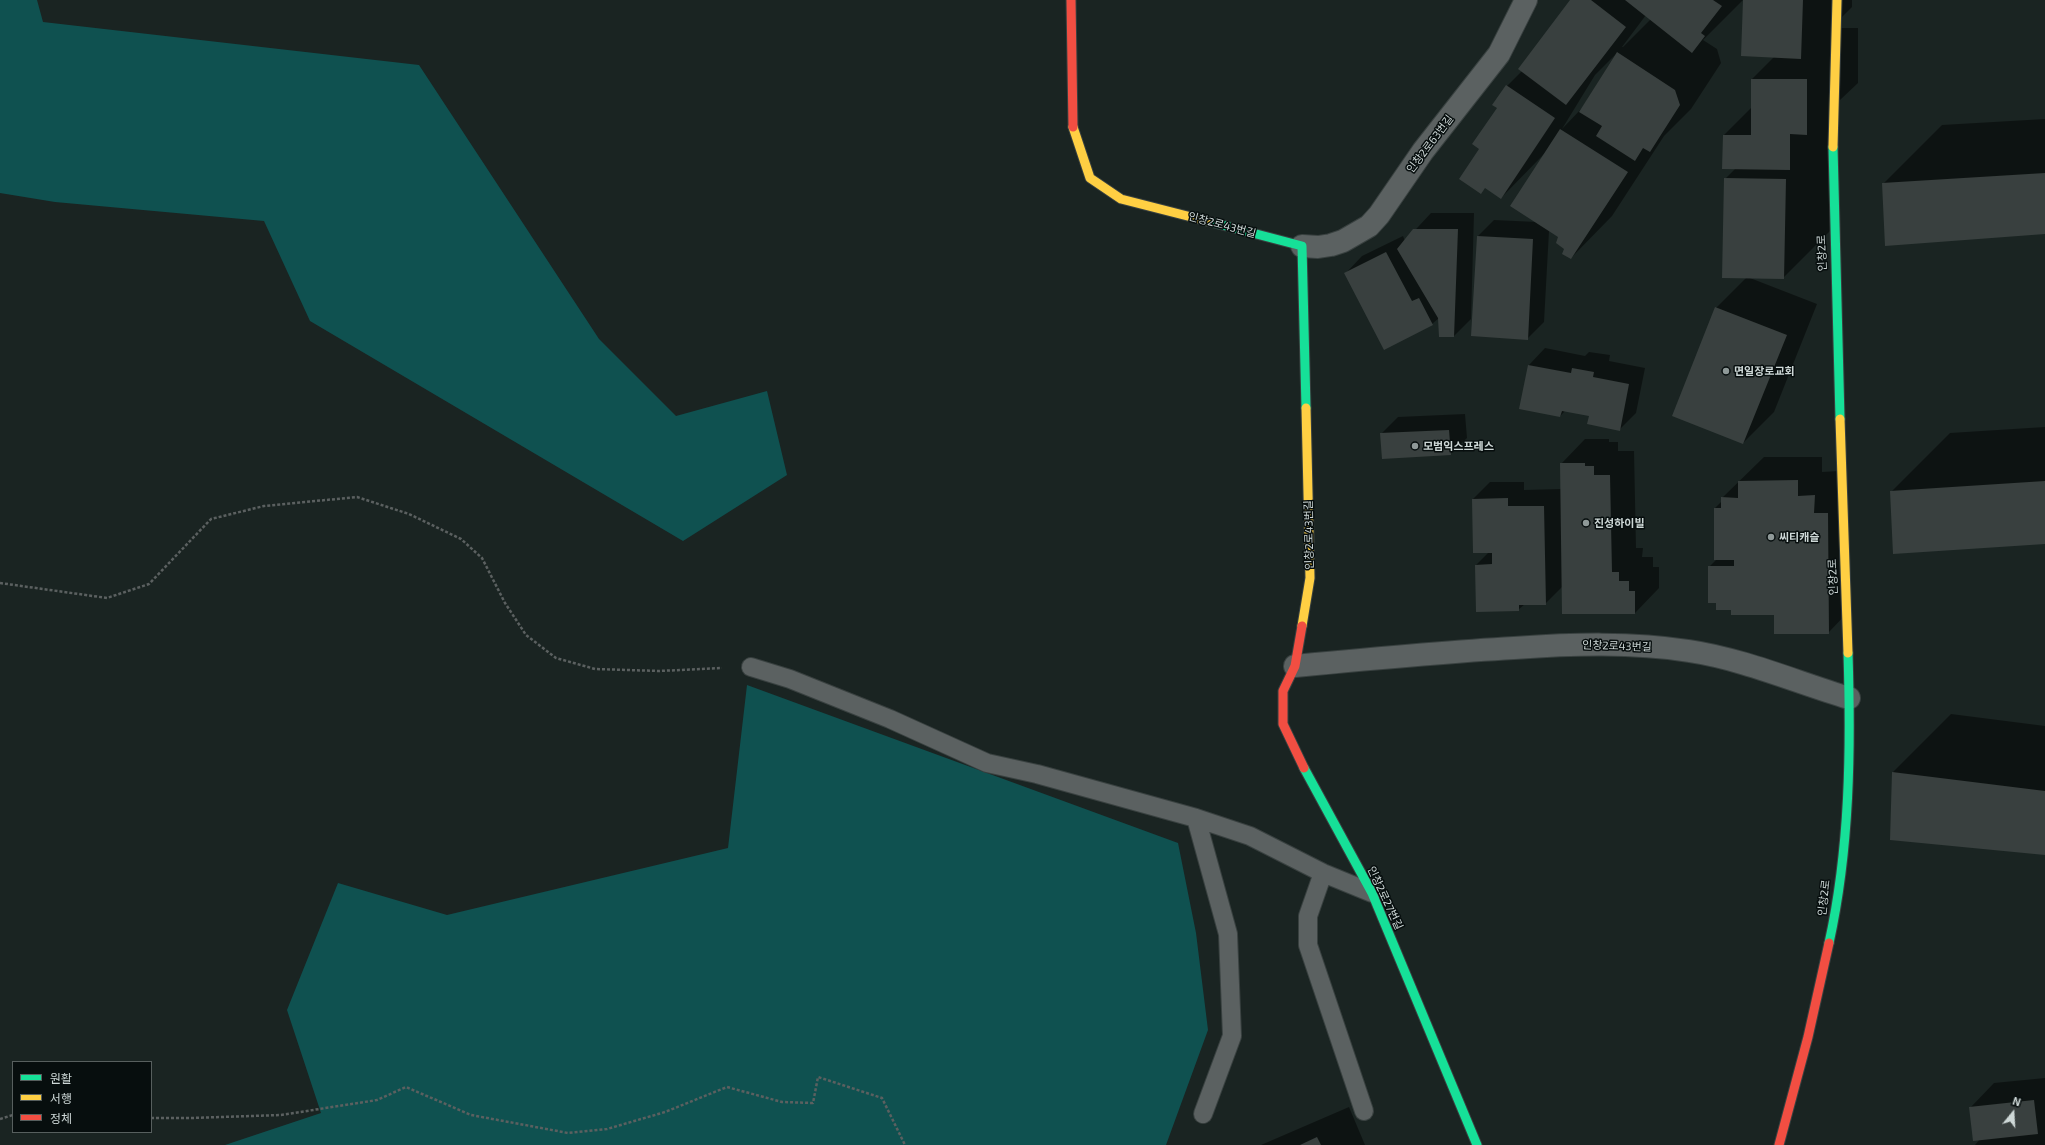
<!DOCTYPE html>
<html>
<head>
<meta charset="utf-8">
<style>
	body { margin:0 }
	#map { position:relative; width:2045px; height:1145px; overflow:hidden; background:#1a2422; font-family:"Exo 2","Noto Sans KR",sans-serif }
	canvas { display:block }
	.legend { position:absolute; left:12px; top:1061px; width:140px; height:72px; box-sizing:border-box; background:#070e0e; border:1px solid #575f5e; margin:0; padding:5px 7px; list-style:none; font-size:12px; color:#ced8d7 }
	.legend li { display:flex; align-items:center; gap:8px; height:20px }
	.legend b { width:20px; border:1px solid #575f5e }
	.north { position:absolute; left:1993px; top:1093px; width:40px; height:40px; -webkit-text-stroke:3px #070e0e; paint-order:stroke; rotate:18deg; font-size:11px; font-weight:700; line-height:16px; text-align:center; color:#ced8d7 }
	.north::after { content:''; display:block; margin:auto; width:14px; height:18px; background:#ced8d7; clip-path:polygon(50% 0,100% 100%,50% 72%,0 100%) }
</style>
</head>
<body>
<div id="map">
<canvas width="2045" height="1145"></canvas>
<ul class="legend">
<li><b style="height:5px;background:#16e098"></b>원활</li>
<li><b style="height:5px;background:#ffcf43"></b>서행</li>
<li><b style="height:5px;background:#f24e42"></b>정체</li>
</ul>
<div class="north">N</div>
</div>
<script>
const ctx = document.querySelector('canvas').getContext('2d');
ctx.lineJoin = 'round';
function fillPath(path, color) {
  ctx.fillStyle = color;
  ctx.fill(path, 'evenodd');
}
function strokePath(path, color, width, dash) {
  ctx.strokeStyle = color;
  ctx.lineWidth = width;
  ctx.lineCap = dash ? 'butt' : 'round';
  ctx.setLineDash(dash || []);
  ctx.stroke(path);
}
function write(font, color, halo, rows, align = 'center') {
  ctx.font = font + ' "Exo 2","Noto Sans KR",sans-serif';
  ctx.lineWidth = 3;
  ctx.setLineDash([]);
  ctx.textBaseline = 'middle';
  ctx.strokeStyle = halo;
  ctx.fillStyle = color;
  for (const [text, x, y, turn = 0] of rows) {
    ctx.save();
    ctx.translate(x, y);
    ctx.rotate((+turn || 0) * Math.PI / 180);
    ctx.textAlign = isNaN(turn) ? turn : align;
    if (halo) ctx.strokeText(text, 0, 0);
    ctx.fillText(text, 0, 0);
    ctx.restore();
  }
}
fillPath(new Path2D(`
	M0,0H37L43,22L419,65L599,339L676,416L767,391L787,475L683,541L310,321L264,221L55,202L0,193Z
	M747,685L1178,843L1196,933L1208,1030L1166,1145H225L321,1113L287,1010L338,883L447,915L728,848Z`), '#0f5150');
fillPath(new Path2D(`
	M1572,0H1743L1703,40L1717,49L1721,63L1691,109L1664,136L1612,216L1571,258L1559,237L1549,231L1544,322L1527,339L1478,236L1494,220L1537,222L1544,154L1501,198L1481,148L1507,86L1522,71ZM1646,15L1651,19L1623,47H1622ZM1615,55L1582,108L1562,129L1595,75Z
	M1744,0H1852V7L1831,28H1858V83L1840,100L1834,227L1783,278H1750L1817,304L1774,412L1743,443L1716,308L1746,278L1725,179L1735,169L1724,168V135L1752,107V79L1775,56Z
	M2045,119V233L1883,184L1942,125Z
	M1431,213H1474L1471,319L1454,336H1440L1439,318L1432,324L1346,273L1362,256L1403,236L1405,241Z
	M1545,348L1585,356L1589,352L1610,355L1609,361L1645,368L1636,413L1619,430L1590,415L1565,411L1560,416L1520,408L1529,365Z
	M1465,414L1467,438L1450,454L1381,434L1398,417Z
	M2045,427V543L1891,492L1950,433Z
	M1585,439H1609V442H1618V451H1634L1636,548H1643L1642,557H1653V567H1659V588L1635,613L1563,586L1545,604H1525L1518,610L1477,611L1476,565L1489,552L1473,499L1490,482H1524V490L1561,489V464Z
	M1764,457H1822V472L1839,471L1852,608L1828,633L1775,614L1717,602L1709,567L1717,559L1715,508L1722,501V498Z
	M1951,714L2045,726V854L1893,772Z
	M2045,1078V1145H1975L1980,1139L1970,1108L1994,1083Z
	M1349,1107L1365,1145H1261Z`), '#0007');
fillPath(new Path2D(`
	M1570,0H1591L1626,27L1566,105L1518,69Z
	M1625,0H1713L1722,6L1701,33L1705,36L1692,53Z
	M1743,0H1803L1801,59L1741,56Z
	M1617,52L1675,90L1680,105L1650,152L1643,148L1635,161L1596,136L1602,126L1579,112Z
	M1751,79H1807V135L1790,134V170L1722,169L1723,135H1751Z
	M1506,85L1555,118L1501,199L1485,188L1481,194L1459,179L1479,149L1472,144L1497,108L1492,105Z
	M1560,129L1628,172L1571,259L1562,254L1564,249L1556,243L1558,237L1510,206Z
	M2045,173V234L1885,246L1882,183Z
	M1724,178L1786,179L1784,279L1722,278Z
	M1413,229H1458L1454,337H1439L1438,318L1397,249Z
	M1477,236L1533,239L1528,340L1471,336Z
	M1386,252L1412,301L1419,298L1433,325L1384,350L1344,273Z
	M1715,307L1787,335L1743,444L1672,416Z
	M1528,365L1571,373L1572,368L1594,372L1593,377L1629,384L1620,431L1587,424L1589,416L1562,411L1560,417L1519,409Z
	M1449,430L1451,455L1382,459L1380,433Z
	M1560,463H1585V466H1594V475H1610L1612,572H1619V581H1629V591H1635V614H1562Z
	M1798,480V496L1815,495L1814,513H1828L1829,634H1774V615H1731V610H1716V603H1708V566H1734V560H1714V508H1721V497L1738,498V481Z
	M2045,481V544L1893,554L1890,491Z
	M1508,498V506H1544L1546,605H1519V611L1476,612L1475,565L1492,564V553H1473L1472,499Z
	M1892,772L2045,791V855L1890,840Z
	M2034,1100L2038,1134L1973,1141L1969,1107Z
	M1317,1137L1321,1145H1300Z`), '#39403f');
const lane = new Path2D(`
	M751,667L790,679L890,719L987,763L1037,774L1196,818L1250,836L1323,873L1372,893
	M1196,818L1228,934L1232,1036L1203,1114
	M1323,873L1308,916V945L1364,1111`);
const street = new Path2D(`
	M1302,246L1318,247L1331,245L1343,241L1369,226L1379,215L1423,151L1499,54L1526,0
	M1295,666C1368,659 1441,652 1514,648C1572,644 1632,642 1689,651C1743,659 1796,682 1849,698`);
const fast = new Path2D(`
	M1833,147L1840,419
	M1207,221L1302,246L1306,408
	M1304,768L1372,893L1477,1145
	M1829,943C1850,848 1851,749 1848,653`);
const slow = new Path2D(`
	M1073,127L1090,178L1121,199L1207,221
	M1833,147L1837,0
	M1840,419L1848,653
	M1302,626L1310,578L1306,408`);
const jam = new Path2D(`
	M1071,0L1073,127
	M1302,626L1295,666L1283,691V724L1304,768
	M1779,1145L1808,1037L1829,943`);
strokePath(lane, '#394140', 20);
strokePath(street, '#394140', 24);
strokePath(fast, '#394140', 11);
strokePath(slow, '#394140', 11);
strokePath(jam, '#394140', 11);
strokePath(new Path2D(`
	M0,583L107,598L149,584L211,519L264,506L357,497L409,514L461,539L482,558L505,603L526,635L556,658L595,669L659,671L722,668
	M151,1118H192L281,1115L377,1100L406,1087L471,1115L568,1133L607,1129L665,1112L727,1087L782,1102L813,1103L818,1077L882,1098L905,1145
	M0,1119L13,1115`), '#5b6060', 2.5, [3, 2]);
strokePath(lane, '#5b6161', 18);
strokePath(street, '#5b6161', 22);
strokePath(fast, '#16e098', 9);
strokePath(slow, '#ffcf43', 9);
strokePath(jam, '#f24e42', 9);
for (const [x, y, r, color] of [
	[1726,371,4,"#8f9998"],
	[1415,446,4,"#8f9998"],
	[1586,523,4,"#8f9998"],
	[1771,537,4,"#8f9998"]
]) {
  const dot = new Path2D();
  dot.arc(x, y, r, 0, 2 * Math.PI);
  ctx.fillStyle = color;
  ctx.fill(dot);
  strokePath(dot, '#070e0e', 1.5);
}
write('11px', '#ced8d7', '#070e0e', [
	["인창2로63번길",1430,144,-53],
	["인창2로43번길",1222,225,15],
	["인창2로",1822,253,-92],
	["인창2로43번길",1309,535,-91],
	["인창2로",1833,577,-92],
	["인창2로43번길",1617,646,2],
	["인창2로27번길",1385,898,65],
	["인창2로",1824,898,-83]
]);
write('bold 11px', '#ced8d7', '#070e0e', [
	["면일장로교회",1734,371],
	["모범익스프레스",1423,446],
	["진성하이빌",1594,523],
	["씨티캐슬",1779,537]
], 'left');
</script>
</body>
</html>
